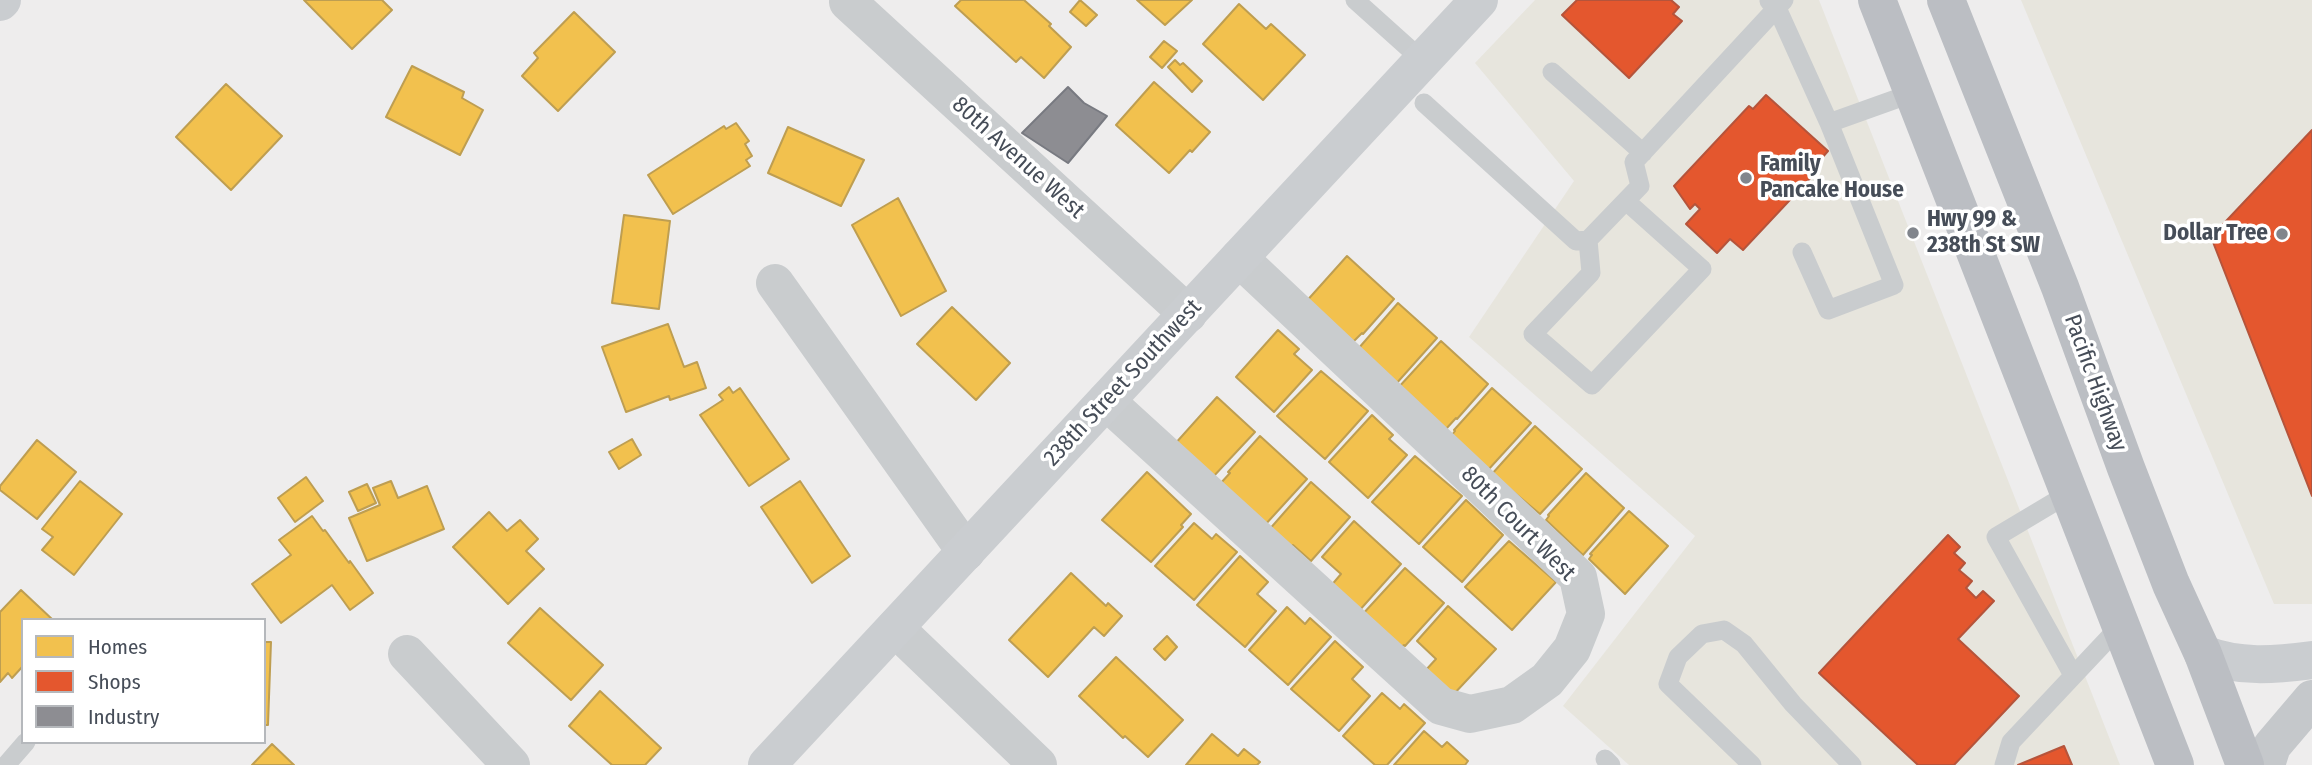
<!DOCTYPE html>
<html>
<head>
<meta charset="utf-8">
<style>
	body { margin:0 }
	#map { position:relative; width:2312px; height:765px; overflow:hidden; background:#eeeded; font-family:"Fira Sans Condensed",sans-serif }
	canvas { display:block }
	.legend { position:absolute; left:21px; top:618px; width:245px; height:126px; box-sizing:border-box; background:#fff; border:2px solid #b5b8bc; margin:0; padding:9px 12px; list-style:none; font-size:21px; color:#464d58 }
	.legend li { display:flex; align-items:center; gap:14px; height:35px }
	.legend b { width:35px; border:2px solid #b5b8bc }
</style>
</head>
<body>
<div id="map">
<canvas width="2312" height="765"></canvas>
<ul class="legend">
<li><b style="height:19px;background:#f2c14e"></b>Homes</li>
<li><b style="height:19px;background:#e4572e"></b>Shops</li>
<li><b style="height:19px;background:#8d8d92"></b>Industry</li>
</ul>
</div>
<script>
const ctx = document.querySelector('canvas').getContext('2d');
ctx.lineJoin = 'round';
function fillPath(path, color) {
  ctx.fillStyle = color;
  ctx.fill(path, 'evenodd');
}
function strokePath(path, color, width, dash) {
  ctx.strokeStyle = color;
  ctx.lineWidth = width;
  ctx.lineCap = dash ? 'butt' : 'round';
  ctx.setLineDash(dash || []);
  ctx.stroke(path);
}
function write(font, color, halo, rows, align = 'center') {
  ctx.font = font + ' "Fira Sans Condensed",sans-serif';
  ctx.lineWidth = 7;
  ctx.setLineDash([]);
  ctx.textBaseline = 'middle';
  ctx.strokeStyle = halo;
  ctx.fillStyle = color;
  for (const [text, x, y, turn = 0] of rows) {
    ctx.save();
    ctx.translate(x, y);
    ctx.rotate((+turn || 0) * Math.PI / 180);
    ctx.textAlign = isNaN(turn) ? turn : align;
    if (halo) ctx.strokeText(text, 0, 0);
    ctx.fillText(text, 0, 0);
    ctx.restore();
  }
}
fillPath(new Path2D(`
	M1535,0H1819L2120,765H1629L1563,706L1695,536L1469,337L1574,181L1475,63Z
	M2021,0H2312V604H2274Z`), '#e7e5dd');
const homes = new Path2D(`
	M304,0H382L392,10L352,49Z
	M961,0H1024L1051,24L1049,26L1071,47L1044,78L1021,57L1016,62L955,6Z
	M1080,0L1097,15L1086,26L1070,12Z
	M1137,0H1192L1165,25Z
	M1239,4L1266,29L1271,24L1305,55L1263,100L1203,44Z
	M574,12L615,52L558,111L522,76L538,58L534,53Z
	M1164,41L1177,51L1162,68L1150,57Z
	M1175,60L1180,65L1183,63L1202,81L1192,92L1168,67Z
	M412,66L464,92L462,98L483,110L460,155L386,117Z
	M1154,82L1210,132L1192,152L1190,150L1169,173L1116,125Z
	M226,84L282,136L231,190L176,137Z
	M736,123L749,141L745,144L752,156L746,160L750,166L673,214L648,175L724,126L726,129Z
	M788,127L864,160L841,206L768,173Z
	M898,198L946,291L901,316L852,225Z
	M624,215L670,221L659,309L612,303Z
	M1347,256L1394,299L1363,334L1362,333L1351,344L1304,304Z
	M1398,303L1437,338L1395,385L1358,349Z
	M952,307L1010,363L976,400L917,344Z
	M668,324L684,367L697,362L706,388L670,400L669,396L626,412L602,347Z
	M1278,330L1299,349L1294,354L1312,370L1274,412L1236,377Z
	M1441,341L1488,384L1457,419L1456,418L1446,429L1398,388Z
	M1321,371L1368,411L1325,459L1277,416Z
	M729,387L733,393L740,388L789,459L749,486L700,415L723,400L719,395Z
	M1492,388L1531,423L1488,470L1452,435L1455,431L1454,430Z
	M1217,397L1255,432L1212,478L1174,445Z
	M1372,415L1393,435L1389,439L1407,455L1368,498L1329,462Z
	M1535,426L1582,469L1540,514L1492,474Z
	M1260,436L1307,479L1264,526L1220,484L1230,473L1228,472Z
	M632,439L641,455L619,469L609,452Z
	M37,440L76,472L37,519L0,490V486Z
	M1415,456L1462,496L1419,544L1372,502Z
	M1147,472L1191,514L1181,525L1183,527L1151,562L1102,520Z
	M1586,473L1624,508L1583,555L1546,520L1549,516L1548,515Z
	M306,477L323,501L295,522L278,498Z
	M80,481L122,514L74,575L42,550L53,537L42,529Z
	M391,481L398,498L427,486L444,529L367,561L349,518L380,505L373,488Z
	M800,481L850,556L812,583L761,507Z
	M1311,482L1350,517L1311,561L1293,545L1289,549L1268,531Z
	M367,484L376,503L358,511L349,492Z
	M1466,500L1503,535L1462,582L1423,547Z
	M1629,511L1668,546L1625,594L1589,559L1592,555L1590,554Z
	M489,512L507,531L520,520L538,539L526,551L544,569L508,604L453,547Z
	M312,516L323,531L325,530L349,563L350,561L373,593L350,610L332,585L281,623L252,584L291,555L279,540Z
	M1354,521L1401,564L1358,612L1330,587L1341,574L1322,557Z
	M1194,523L1212,539L1216,534L1237,552L1194,600L1155,566Z
	M1509,541L1556,582L1512,630L1465,587Z
	M1240,556L1268,582L1257,594L1276,611L1245,647L1197,605Z
	M1405,568L1444,603L1405,646L1404,645L1400,648L1361,616Z
	M1071,573L1106,606L1108,603L1122,616L1104,636L1094,627L1048,677L1009,640Z
	M21,590L53,620H23V666L12,678L8,673L0,682V612Z
	M1448,606L1496,649L1452,696L1425,671L1436,659L1417,641Z
	M1287,607L1305,624L1310,618L1331,637L1288,685L1249,650Z
	M540,608L603,665L571,700L508,643Z
	M1167,636L1177,647L1165,660L1154,649Z
	M1335,641L1363,667L1352,679L1370,696L1339,731L1291,689Z
	M264,642H271L268,725H264Z
	M1116,657L1183,720L1148,757L1125,736L1123,738L1079,696Z
	M600,691L661,748L645,765H612L569,726Z
	M1382,693L1400,709L1404,704L1425,723L1387,765H1375L1343,736Z
	M1424,731L1442,747L1447,742L1468,761L1465,765H1394Z
	M1212,734L1238,756L1244,749L1260,762L1257,765H1186Z
	M272,744L294,765H252Z`);
fillPath(homes, '#f2c14e');
strokePath(homes, '#be9e51', 2);
const shops = new Path2D(`
	M1577,0H1671L1679,7L1673,14L1682,21L1629,78L1562,15Z
	M1766,95L1828,151L1814,167L1818,170L1743,250L1730,239L1717,253L1686,224L1700,209L1695,204L1690,209L1674,186L1749,106L1753,109Z
	M2312,130V496L2211,237Z
	M1948,535L1960,547L1954,553L1965,563L1959,570L1972,581L1966,588L1976,598L1983,591L1994,601L1958,639L2019,696L1954,765H1918L1819,673Z
	M2064,746L2072,765H2018Z`);
fillPath(shops, '#e4572e');
strokePath(shops, '#b5543b', 2);
const industry = new Path2D(`
	M1068,87L1084,103L1107,116L1068,163L1022,133Z`);
fillPath(industry, '#8d8d92');
strokePath(industry, '#787a81', 2);
strokePath(new Path2D(`
	M1355,0L1423,61
	M1769,1L1777,8L1829,123L1894,285L1828,310L1802,252
	M1552,72L1643,153
	M1424,103L1576,241L1588,240L1640,186L1634,162L1784,0
	M1829,123L1913,93
	M1588,240L1591,273L1533,334L1592,385L1702,269L1626,201
	M2068,494L1996,537L2073,675
	M1605,759L1611,765
	M6,765L26,742
	M1752,765L1668,684L1678,657L1702,634L1724,630L1744,644L1793,704L1852,765
	M2004,765L2011,742L2121,625`), '#c9ccce', 19);
strokePath(new Path2D(`
	M848,2L1188,314
	M775,283L966,552
	M1106,401L1441,706L1470,714L1512,705L1547,680L1572,649L1586,614L1578,577L1239,258
	M895,628L1038,765
	M407,654L511,765`), '#c9ccce', 38);
strokePath(new Path2D(`
	M0,2L2,0
	M2203,654C2239,668 2274,665 2312,660
	M767,765L1479,0`), '#cacdd0', 38);
strokePath(new Path2D(`
	M2266,765L2272,746L2312,699`), '#c5c8cb', 38);
strokePath(new Path2D(`
	M1877,0L2175,765
	M1946,0L2060,287L2126,468L2171,584L2203,654L2245,765`), '#bbbec3', 38);
for (const [x, y, r, color] of [
	[1746,178,7,"#81858c"],
	[1913,233,7,"#81858c"],
	[2282,234,7,"#81858c"]
]) {
  const dot = new Path2D();
  dot.arc(x, y, r, 0, 2 * Math.PI);
  ctx.fillStyle = color;
  ctx.fill(dot);
  strokePath(dot, '#fff', 2.5);
}
write('23px', '#464d58', '#fff', [
	["80th Avenue West",1018,158,42],
	["238th Street Southwest",1123,383,-47],
	["Pacific Highway",2095,383,70],
	["80th Court West",1518,524,45]
]);
write('bold 23px', '#464d58', '#fff', [
	["Family",1760,165],
	["Pancake House",1760,191],
	["Hwy 99 &",1927,220],
	["238th St SW",1927,246],
	["Dollar Tree",2268,234,"right"]
], 'left');
</script>
</body>
</html>
